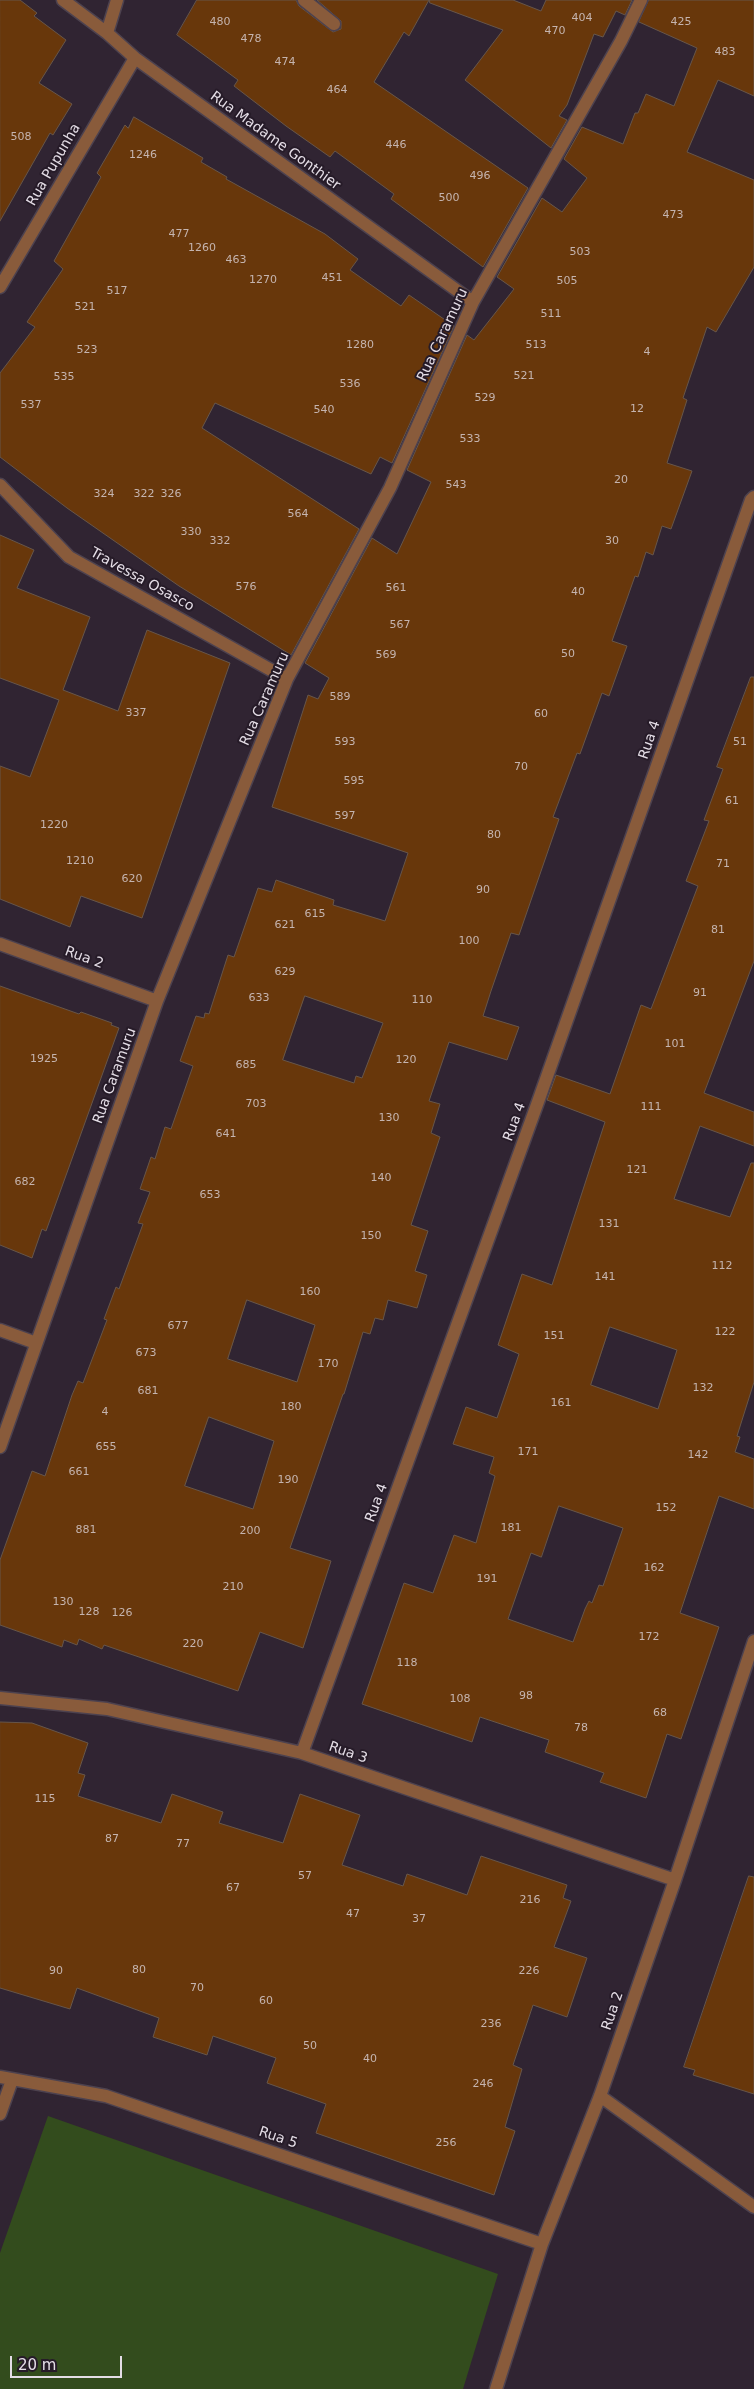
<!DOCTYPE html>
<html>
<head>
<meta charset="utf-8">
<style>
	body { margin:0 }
	#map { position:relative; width:754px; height:2389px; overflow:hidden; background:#302432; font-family:"DejaVu Sans",sans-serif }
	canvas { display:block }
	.scale { position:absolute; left:10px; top:2356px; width:112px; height:22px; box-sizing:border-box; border:2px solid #e4dde6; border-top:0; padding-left:6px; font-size:15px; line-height:18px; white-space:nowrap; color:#e4dde6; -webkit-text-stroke:4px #261b28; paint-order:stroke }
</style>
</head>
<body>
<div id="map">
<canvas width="754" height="2389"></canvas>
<div class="scale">20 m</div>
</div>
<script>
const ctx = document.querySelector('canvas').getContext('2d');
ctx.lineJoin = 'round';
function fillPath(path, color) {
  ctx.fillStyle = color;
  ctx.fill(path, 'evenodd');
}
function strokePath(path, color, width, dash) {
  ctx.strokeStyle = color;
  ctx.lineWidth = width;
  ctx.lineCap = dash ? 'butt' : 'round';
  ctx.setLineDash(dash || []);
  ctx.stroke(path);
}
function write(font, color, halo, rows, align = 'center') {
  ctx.font = font + ' "DejaVu Sans",sans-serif';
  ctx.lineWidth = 4;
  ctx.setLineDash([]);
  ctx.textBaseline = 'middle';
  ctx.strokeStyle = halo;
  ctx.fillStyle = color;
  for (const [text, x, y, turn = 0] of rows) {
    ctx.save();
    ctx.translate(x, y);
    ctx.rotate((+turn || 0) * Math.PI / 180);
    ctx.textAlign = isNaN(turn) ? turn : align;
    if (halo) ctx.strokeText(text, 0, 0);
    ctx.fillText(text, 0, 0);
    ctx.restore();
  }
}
fillPath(new Path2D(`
	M48,2116L498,2274L463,2389H0V2253Z`), '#334c1d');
const building = new Path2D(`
	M0,0H20L37,13L34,16L66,40L39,83L72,104L53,135L50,133L0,221Z
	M197,0H296L299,6L333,32L341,29V21L317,0H429L409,36L404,32L374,82L528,188L483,267L391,199L394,194L335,151L330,157L286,126L234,86L238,80L177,35Z
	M430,0H513L541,11L546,0H632L625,15L616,11L603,37L594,34L567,105L559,116L567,120L551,148L465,80L503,30L430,3Z
	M649,0H754V96L718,80L687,152L754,180V267L716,332L707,327L683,398L687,400L667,463L692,471L671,529L662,526L653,555L646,552L638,577L635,576L612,641L627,646L609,696L602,693L580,754L577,753L553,817L559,819L519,935L511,933L491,991L483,1016L519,1027L507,1060L449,1042L429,1101L440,1104L431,1133L440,1137L411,1225L428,1231L415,1271L427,1275L417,1308L388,1300L383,1320L375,1318L370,1334L363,1332L344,1394H343L290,1548L331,1561L303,1648L260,1632L238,1691L104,1645L102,1649L79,1639L77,1645L64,1640L62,1647L0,1625V1560L32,1471L45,1476L72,1395L78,1381L83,1383L107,1320L104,1319L116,1287L119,1289L143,1224L138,1223L150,1192L140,1189L151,1157L155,1159L165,1127L171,1129L193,1066L180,1061L196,1016L204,1018L205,1013L209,1014L228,955L234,957L258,888L272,892L276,880L334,900L333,905L385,921L408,853L272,807L308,695L318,699L329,678L305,663L372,538L397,554L431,482L407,470L467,335L474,340L514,289L497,277L542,198L562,212L587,178L564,159L582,127L623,144L635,113H638L646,94L674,106L697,48L639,22ZM305,996L383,1023L362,1078L356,1076L354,1083L283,1060ZM247,1300L315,1325L297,1382L228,1359ZM209,1417L274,1441L253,1509L185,1486Z
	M134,117L203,158L201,162L227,177L226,179L325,234L358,259L350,270L401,306L409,295L454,326L392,463L380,457L371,474L215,403L202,428L359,529L291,655L179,586L67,508L0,457V373L35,327L27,322L63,269L54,261L101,177L97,173L125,125L128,128Z
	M0,535L34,550L17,588L90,617L63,690L118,711L147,630L230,663L142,918L81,896L70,927L0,899V766L30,777L59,700L0,678Z
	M751,677H754V961L704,1093L754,1112V1146L700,1126L674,1199L730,1217L751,1163H754V1382L737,1436L740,1437L735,1452L754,1459V1509L719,1496L680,1613L719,1627L681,1739L667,1734L646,1798L600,1782L604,1773L545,1752L549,1740L480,1717L472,1742L362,1704L404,1583L433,1593L454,1535L476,1543L495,1476L489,1473L494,1457L453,1444L466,1407L497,1418L519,1354L498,1345L522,1274L552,1285L605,1122L547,1100L556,1075L610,1094L641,1005L651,1009L698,886L686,881L709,821L704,820L723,769L717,767ZM610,1327L677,1350L658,1409L591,1385ZM559,1506L623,1528L603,1586L599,1585L592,1603L589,1601L585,1609L573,1642L508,1619L531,1553L541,1557Z
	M0,986L79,1014L81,1012L112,1023L111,1025L119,1028L46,1231L42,1229L32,1258L0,1245Z
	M0,1722L32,1723L88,1743L78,1773L85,1775L78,1796L161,1823L172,1794L223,1812L219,1823L283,1843L300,1794L360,1815L342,1865L403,1886L407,1874L467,1895L481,1856L567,1885L563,1898L571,1901L554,1947L587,1958L567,2017L533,2005L513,2065L522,2069L505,2127L515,2131L494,2195L316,2133L326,2104L267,2083L276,2058L213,2036L207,2055L153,2037L159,2018L77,1988L70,2009L0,1988Z
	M749,1876L754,1877V2094L693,2075L695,2070L684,2067Z`);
fillPath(building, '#68370b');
strokePath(building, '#67564a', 1);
const minor = new Path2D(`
	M63,0L107,33L135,58L473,302
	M304,0L334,24
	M107,33L117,0
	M0,287L135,58
	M0,485L69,557L287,679
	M0,944L157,1001
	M0,1330L36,1343
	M0,1447L157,1001L287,679L390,488L473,302L621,41L641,0
	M0,1698L107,1709L302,1753L675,1880
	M302,1753L539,1099L751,500L754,497
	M0,2077L106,2096L542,2244
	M600,2096L754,2207
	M0,2114L12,2080
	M496,2389L542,2244L600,2096L675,1880L754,1641`);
strokePath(minor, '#4d424f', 15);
strokePath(minor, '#895b3b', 12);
write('11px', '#c5b4af', null, [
	["404",582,18],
	["480",220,22],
	["425",681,22],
	["470",555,31],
	["478",251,39],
	["483",725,52],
	["474",285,62],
	["464",337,90],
	["508",21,137],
	["446",396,145],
	["1246",143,155],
	["496",480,176],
	["500",449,198],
	["473",673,215],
	["477",179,234],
	["1260",202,248],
	["503",580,252],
	["463",236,260],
	["451",332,278],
	["1270",263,280],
	["505",567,281],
	["517",117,291],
	["521",85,307],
	["511",551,314],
	["1280",360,345],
	["513",536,345],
	["523",87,350],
	["4",647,352],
	["521",524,376],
	["535",64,377],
	["536",350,384],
	["529",485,398],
	["537",31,405],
	["12",637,409],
	["540",324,410],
	["533",470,439],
	["20",621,480],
	["543",456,485],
	["324",104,494],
	["322",144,494],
	["326",171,494],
	["564",298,514],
	["330",191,532],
	["332",220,541],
	["30",612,541],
	["576",246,587],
	["561",396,588],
	["40",578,592],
	["567",400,625],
	["50",568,654],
	["569",386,655],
	["589",340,697],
	["337",136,713],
	["60",541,714],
	["593",345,742],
	["51",740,742],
	["70",521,767],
	["595",354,781],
	["61",732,801],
	["597",345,816],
	["1220",54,825],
	["80",494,835],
	["1210",80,861],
	["71",723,864],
	["620",132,879],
	["90",483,890],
	["615",315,914],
	["621",285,925],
	["81",718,930],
	["100",469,941],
	["629",285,972],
	["91",700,993],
	["633",259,998],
	["110",422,1000],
	["101",675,1044],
	["1925",44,1059],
	["120",406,1060],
	["685",246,1065],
	["703",256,1104],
	["111",651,1107],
	["130",389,1118],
	["641",226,1134],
	["121",637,1170],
	["140",381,1178],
	["682",25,1182],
	["653",210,1195],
	["131",609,1224],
	["150",371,1236],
	["112",722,1266],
	["141",605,1277],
	["160",310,1292],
	["677",178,1326],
	["122",725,1332],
	["151",554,1336],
	["673",146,1353],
	["170",328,1364],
	["132",703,1388],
	["681",148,1391],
	["161",561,1403],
	["180",291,1407],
	["4",105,1412],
	["655",106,1447],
	["171",528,1452],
	["142",698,1455],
	["661",79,1472],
	["190",288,1480],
	["152",666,1508],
	["181",511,1528],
	["881",86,1530],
	["200",250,1531],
	["162",654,1568],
	["191",487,1579],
	["210",233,1587],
	["130",63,1602],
	["128",89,1612],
	["126",122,1613],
	["172",649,1637],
	["220",193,1644],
	["118",407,1663],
	["98",526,1696],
	["108",460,1699],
	["68",660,1713],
	["78",581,1728],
	["115",45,1799],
	["87",112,1839],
	["77",183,1844],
	["57",305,1876],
	["67",233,1888],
	["216",530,1900],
	["47",353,1914],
	["37",419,1919],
	["80",139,1970],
	["90",56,1971],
	["226",529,1971],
	["70",197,1988],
	["60",266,2001],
	["236",491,2024],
	["50",310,2046],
	["40",370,2059],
	["246",483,2084],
	["256",446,2143]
]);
write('14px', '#e4dde6', '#261b28', [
	["Rua Madame Gonthier",275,141,36],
	["Rua Pupunha",54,165,-60],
	["Rua Caramuru",443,335,-65],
	["Travessa Osasco",142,580,29],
	["Rua Caramuru",265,699,-66],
	["Rua 4",650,740,-71],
	["Rua 2",84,958,20],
	["Rua Caramuru",115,1076,-70],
	["Rua 4",515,1122,-70],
	["Rua 4",377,1503,-70],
	["Rua 3",348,1753,19],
	["Rua 2",613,2011,-71],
	["Rua 5",278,2138,19]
]);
</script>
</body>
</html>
